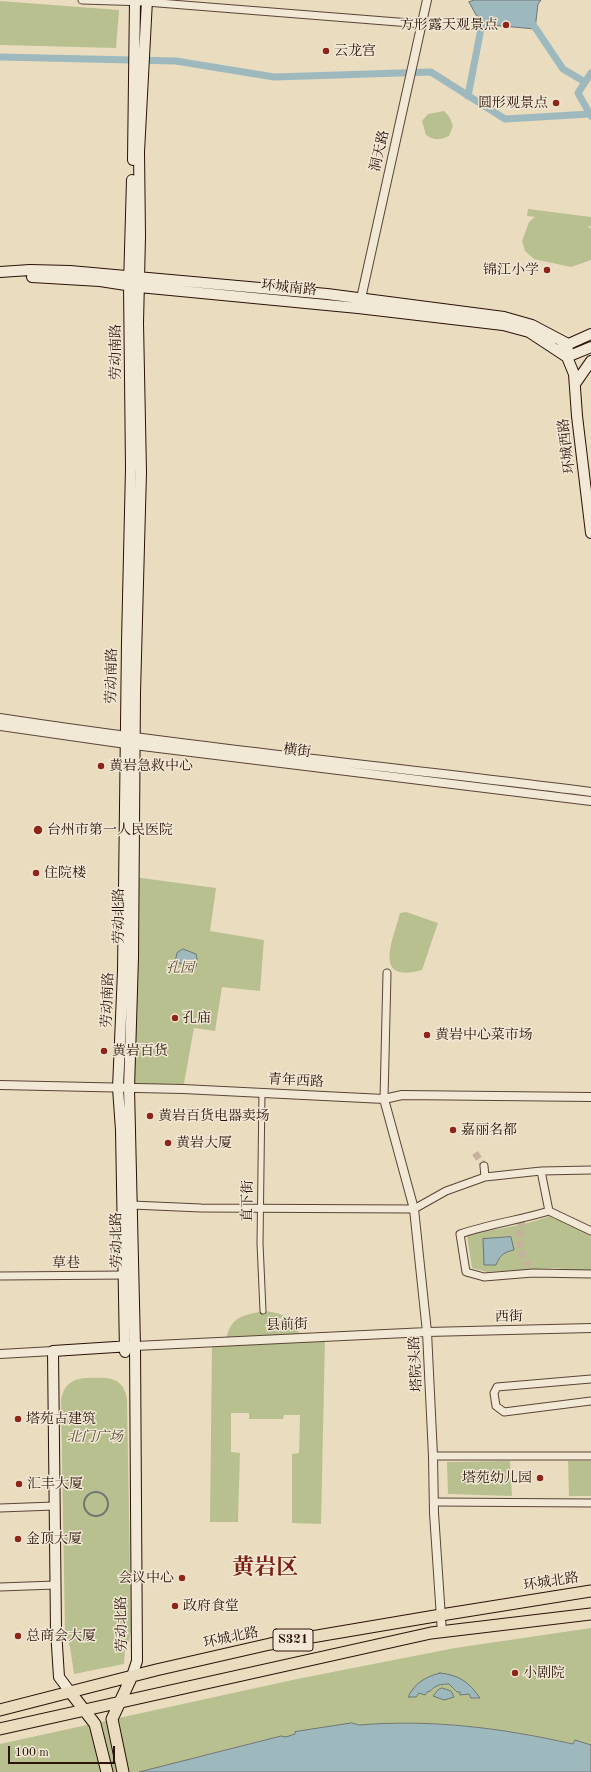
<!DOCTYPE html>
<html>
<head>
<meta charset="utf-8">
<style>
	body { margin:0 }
	#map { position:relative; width:591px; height:1772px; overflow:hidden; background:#eadcbf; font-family:"Old Standard TT",serif }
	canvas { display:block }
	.scale { position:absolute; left:8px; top:1746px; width:107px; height:18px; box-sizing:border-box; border:2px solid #2b1108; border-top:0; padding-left:5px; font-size:12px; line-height:14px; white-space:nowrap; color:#2b1108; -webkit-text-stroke:3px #f1e8d5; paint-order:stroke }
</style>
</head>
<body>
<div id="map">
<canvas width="591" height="1772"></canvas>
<div class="scale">100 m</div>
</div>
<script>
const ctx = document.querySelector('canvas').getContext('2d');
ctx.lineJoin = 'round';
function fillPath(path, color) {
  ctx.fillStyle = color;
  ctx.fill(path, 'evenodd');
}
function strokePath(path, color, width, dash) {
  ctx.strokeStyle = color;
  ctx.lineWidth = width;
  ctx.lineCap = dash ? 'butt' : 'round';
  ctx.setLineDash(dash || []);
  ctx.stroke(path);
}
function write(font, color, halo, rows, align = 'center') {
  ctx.font = font + ' "Old Standard TT","Noto Serif SC",serif';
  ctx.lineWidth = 3;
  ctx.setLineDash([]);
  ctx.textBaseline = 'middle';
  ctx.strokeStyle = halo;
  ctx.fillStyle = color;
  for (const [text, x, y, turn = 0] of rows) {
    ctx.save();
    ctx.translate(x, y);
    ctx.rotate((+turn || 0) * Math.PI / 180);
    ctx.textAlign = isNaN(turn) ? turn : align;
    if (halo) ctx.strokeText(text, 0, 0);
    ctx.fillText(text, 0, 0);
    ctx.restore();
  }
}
fillPath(new Path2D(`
	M0,1L119,10L116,48L0,45Z
	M444,111L449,116L453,126L449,136C440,140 435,141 426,135L422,121L428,114Z
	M528,209L591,217V226H588L591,229V260L571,267L534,259L525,251L522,241L529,222L535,217L527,216Z
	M134,877L216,888L210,931L264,940L260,991L222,987L215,1031L194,1028L183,1089L129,1088Z
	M406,912L438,923L422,970C372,984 393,940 400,913Z
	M549,1216L591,1235V1271L555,1268L487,1272L472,1268L467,1236C494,1228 522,1227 549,1216Z
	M263,1311C284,1313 294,1317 301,1338H325L321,1524L292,1523V1454L299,1453L300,1415H284L283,1419H249V1413H231V1452L240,1453L238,1522H210L212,1342L226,1341C230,1317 241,1316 263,1311Z
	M107,1378C119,1380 125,1386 127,1399L131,1632L129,1641L125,1648L124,1664L74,1674L70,1647L65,1633L61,1400C66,1374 86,1378 107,1378Z
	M510,1461L512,1496L448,1494L447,1462Z
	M568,1461H591V1496H569Z
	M591,1628V1745L575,1741L574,1744C501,1728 433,1719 359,1725L352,1723L286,1737L280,1736L139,1772H0V1744L297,1679L455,1648Z`), '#b9c090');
const water = new Path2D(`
	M475,0H541L538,4L535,29L491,25L476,15L469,2Z
	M183,949L196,954L197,958L196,967L175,962L177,953Z
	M511,1237L514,1250C504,1252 500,1255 496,1265H484L483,1239Z
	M440,1673C459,1675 469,1682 480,1698H471L469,1694L460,1695V1692H457L449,1684C440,1684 436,1685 429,1692L428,1691L425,1695L419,1693L416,1697H408C415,1683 425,1677 440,1673Z
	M442,1688L451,1691L454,1697L444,1700L433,1696L438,1690Z
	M352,1723L359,1725C433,1719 501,1728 573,1744L575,1740L591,1745V1772H139L281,1736L286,1737L295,1734V1732Z`);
fillPath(water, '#9db9bd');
strokePath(water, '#6f7675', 1);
strokePath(new Path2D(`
	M84 1504a12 12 0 1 1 24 0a12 12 0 1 1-24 0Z`), '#6f7675', 2);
strokePath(new Path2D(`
	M530,20L563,69L585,82
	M0,57L176,61L274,77L431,72L505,119L590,114
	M591,73L578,93L591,116
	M468,96L483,18`), '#9db9bd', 7);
strokePath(new Path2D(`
	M475,1153L484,1166
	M522,1220C516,1241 520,1255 533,1273`), '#c4b39a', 7, [7, 3.5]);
const pedestrian = new Path2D(`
	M262,1092L260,1243L263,1311`);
const minor = new Path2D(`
	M82,0L146,2L423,24
	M384,1099L387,973
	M484,1166L485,1177
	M541,1171L549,1211
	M132,1205L201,1208L414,1209L446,1191L485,1177L541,1171L591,1170
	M591,1231L549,1211C520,1220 489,1224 460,1234L466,1272L484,1277L533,1273L591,1274
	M0,1276L128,1275
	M591,1379L497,1387L494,1393L496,1406L504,1412L591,1401
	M433,1456H591
	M434,1502L591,1503
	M0,1508L54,1506
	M0,1587L55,1585`);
const tertiary = new Path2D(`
	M360,303L427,0
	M0,718C196,748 394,767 591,792
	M0,726L126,744L591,801
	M0,1085L183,1089L384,1099L402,1095L591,1097
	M384,1099L414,1209L427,1332L433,1456L434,1513L442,1633
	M135,1346L427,1332L591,1328
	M0,1354L53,1351`);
const secondary = new Path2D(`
	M133,160L135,0
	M0,272L30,270L70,271L327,294L504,317L532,325L568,344L567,357L574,374L577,416L591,533
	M32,277L100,281L139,287L358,308L503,325L529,332L567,357
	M562,347L591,334
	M567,357L591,347
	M575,384L591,361
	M125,1352L121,1130L118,1088L123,971L127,642L131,468L129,285L132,180
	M132,1676L137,1661L135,1346L129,1088L133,957L135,693L141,472L138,323L140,236L139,152L147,0
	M71,1693L59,1677L56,1630L53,1351L131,1346`);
const primary = new Path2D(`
	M71,1693L95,1724L107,1772
	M0,1710L156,1670L270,1644L441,1615L591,1591
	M0,1729L431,1633L591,1614
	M123,1772L112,1719L132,1676`);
strokePath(pedestrian, '#5b4436', 7);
strokePath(minor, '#5b4436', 9);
strokePath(tertiary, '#5b4436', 10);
strokePath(secondary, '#2b1108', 12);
strokePath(primary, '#2b1108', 13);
strokePath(pedestrian, '#f1e8d5', 5);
strokePath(minor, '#f1e8d5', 7);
strokePath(tertiary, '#f1e8d5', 8);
strokePath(secondary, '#f1e8d5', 10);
strokePath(primary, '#eadcbf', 11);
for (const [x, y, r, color] of [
	[506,25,4,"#8f2418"],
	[326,51,4,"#8f2418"],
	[556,103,4,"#8f2418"],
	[547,270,4,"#8f2418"],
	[101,766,4,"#8f2418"],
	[38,830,5,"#8f2418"],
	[36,873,4,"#8f2418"],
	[175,1018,4,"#8f2418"],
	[427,1035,4,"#8f2418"],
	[104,1051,4,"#8f2418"],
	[150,1116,4,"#8f2418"],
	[453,1130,4,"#8f2418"],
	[168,1143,4,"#8f2418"],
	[18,1419,4,"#8f2418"],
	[540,1478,4,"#8f2418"],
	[19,1484,4,"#8f2418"],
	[18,1539,4,"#8f2418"],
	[182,1578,4,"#8f2418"],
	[175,1606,4,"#8f2418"],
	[18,1636,4,"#8f2418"],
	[515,1673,4,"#8f2418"]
]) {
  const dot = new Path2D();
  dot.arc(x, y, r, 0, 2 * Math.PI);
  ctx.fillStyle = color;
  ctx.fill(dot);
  strokePath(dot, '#f1e8d5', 1.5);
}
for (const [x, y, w] of [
	[293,1640,40]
]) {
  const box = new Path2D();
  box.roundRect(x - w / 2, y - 11, w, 22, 3);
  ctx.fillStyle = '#f1e8d5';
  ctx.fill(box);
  strokePath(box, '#2b1108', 1);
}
write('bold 13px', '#2b1108', null, [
	["S321",293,1640]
]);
write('14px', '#2b1108', '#f1e8d5', [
	["方形露天观景点",498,25,"right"],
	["云龙宫",334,51],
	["圆形观景点",548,103,"right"],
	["锦江小学",539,270,"right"],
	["黄岩急救中心",109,766],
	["台州市第一人民医院",47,830],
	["住院楼",44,873],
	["孔庙",183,1018],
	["黄岩中心菜市场",435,1035],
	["黄岩百货",112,1051],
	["黄岩百货电器卖场",158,1116],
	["嘉丽名都",461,1130],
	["黄岩大厦",176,1143],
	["塔苑古建筑",26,1419],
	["塔苑幼儿园",532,1478,"right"],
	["汇丰大厦",27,1484],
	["金顶大厦",26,1539],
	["会议中心",174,1578,"right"],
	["政府食堂",183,1606],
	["总商会大厦",26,1636],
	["小剧院",523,1673]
], 'left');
write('14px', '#2b1108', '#f1e8d5', [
	["洞天路",380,151,-77],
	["环城南路",289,288,6],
	["劳动南路",116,352,-90],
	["环城西路",567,446,-97],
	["劳动南路",112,676,-89],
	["横街",297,751,7],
	["劳动北路",119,916,-90],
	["劳动南路",108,1000,-88],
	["青年西路",296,1081,3],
	["直下街",248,1201,-89],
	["劳动北路",117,1240,-91],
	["草巷",66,1263],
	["西街",509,1317,-1],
	["县前街",287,1325,-2],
	["塔院头路",416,1364,-93],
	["环城北路",551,1582,-9],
	["劳动北路",122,1624,-91],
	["环城北路",231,1638,-12]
]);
write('italic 14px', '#5d4e38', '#f1e8d5', [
	["孔园",180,968],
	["北门广场",95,1437]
]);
write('bold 22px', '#7a1f14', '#f1e8d5', [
	["黄岩区",265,1568]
]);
</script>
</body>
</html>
